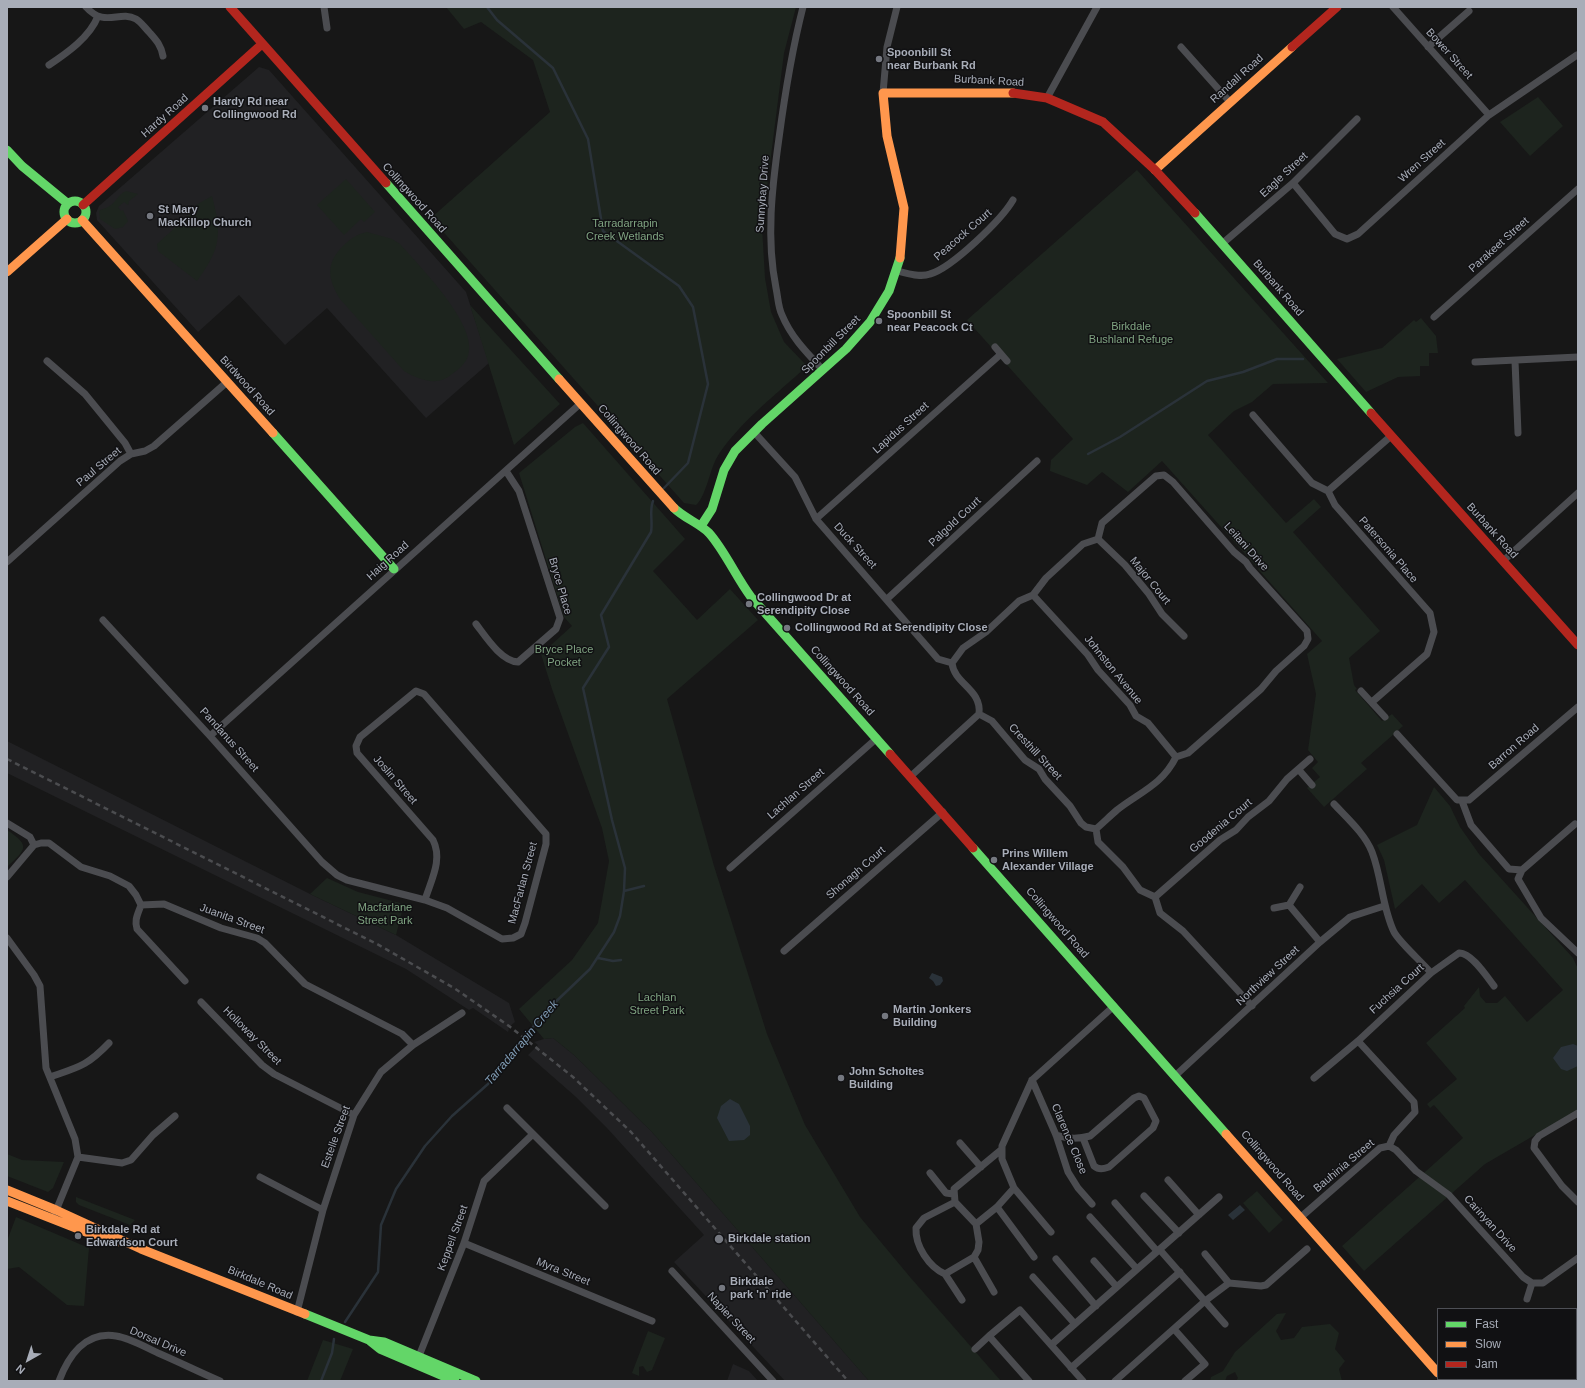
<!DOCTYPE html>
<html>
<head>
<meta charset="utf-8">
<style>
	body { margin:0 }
	#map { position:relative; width:1585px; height:1388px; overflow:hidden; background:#171717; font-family:Helvetica,sans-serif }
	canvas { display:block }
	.frame { position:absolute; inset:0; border:8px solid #a8adb8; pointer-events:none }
	.legend { position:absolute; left:1437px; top:1308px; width:140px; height:72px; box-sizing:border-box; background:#111113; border:1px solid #4d4f55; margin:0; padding:5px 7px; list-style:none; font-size:12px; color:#a8adb8 }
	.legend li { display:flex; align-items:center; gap:8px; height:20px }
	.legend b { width:20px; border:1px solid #4d4f55 }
	.north { position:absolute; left:8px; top:1340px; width:40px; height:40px; -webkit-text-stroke:3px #111113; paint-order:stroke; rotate:219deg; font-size:11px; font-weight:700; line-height:16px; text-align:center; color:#a8adb8 }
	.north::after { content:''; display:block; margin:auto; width:14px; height:18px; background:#a8adb8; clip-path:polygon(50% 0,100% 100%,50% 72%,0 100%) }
</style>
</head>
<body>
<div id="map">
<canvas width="1585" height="1388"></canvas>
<div class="frame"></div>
<ul class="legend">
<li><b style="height:5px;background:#63d668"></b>Fast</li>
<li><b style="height:5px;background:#ff974d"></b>Slow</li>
<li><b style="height:5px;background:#b3261e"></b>Jam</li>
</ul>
<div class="north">N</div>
</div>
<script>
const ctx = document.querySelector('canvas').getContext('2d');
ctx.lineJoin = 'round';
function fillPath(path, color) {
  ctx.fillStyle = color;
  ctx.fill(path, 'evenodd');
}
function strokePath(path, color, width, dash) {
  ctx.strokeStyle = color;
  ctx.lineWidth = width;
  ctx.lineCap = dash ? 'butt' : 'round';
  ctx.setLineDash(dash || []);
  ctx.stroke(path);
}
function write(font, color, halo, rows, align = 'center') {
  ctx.font = font + ' Helvetica,sans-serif';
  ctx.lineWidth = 3;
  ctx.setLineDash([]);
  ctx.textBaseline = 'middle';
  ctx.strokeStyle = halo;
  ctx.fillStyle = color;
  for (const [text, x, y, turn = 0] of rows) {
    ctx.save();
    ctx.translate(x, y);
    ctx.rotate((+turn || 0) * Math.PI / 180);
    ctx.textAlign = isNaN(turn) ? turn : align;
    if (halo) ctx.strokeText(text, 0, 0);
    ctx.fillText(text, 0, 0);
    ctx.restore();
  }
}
fillPath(new Path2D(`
	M259,67L269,70L466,292L489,363L426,418L327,308L285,345L239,295L198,332L97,220L96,213L99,206Z
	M7,741L310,894L396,935L509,1003L515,1022L508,1028L509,1029L508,1032L473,1008L469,1010L406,969L7,773Z
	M553,1038L574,1055L652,1132L869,1381H785L674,1262L704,1235L607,1128L576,1097L528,1055L538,1045L534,1042L544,1039Z
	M733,1364L749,1371L758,1381H727Z`), '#212123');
fillPath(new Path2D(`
	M446,7H796L784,53L762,227L765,278L771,312L784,342L807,366C779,392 734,427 716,459C710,471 705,498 696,505L684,503L431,218L550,112L533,60L481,22L464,29Z
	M1538,97L1563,126L1530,156L1500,122Z
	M1137,170L1328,383L1273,384L1252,402L1234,411L1208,435L1286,523L1314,499L1321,507L1293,532L1380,631L1349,658L1354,685L1357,689L1355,690L1382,721L1392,714L1403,726L1361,763L1367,769L1324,807L1307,788L1320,777L1312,768L1318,762L1308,750L1316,694L1307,654L1322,641L1258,569L1263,563L1261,561L1256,566L1162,461L1128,492L1102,472L1087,485L1050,471L1051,460L1073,439L967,320Z
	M346,179L375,212L364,222L361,219L344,235L317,205Z
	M126,191L138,194L129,201L128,205L124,202L118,207L121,211L123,210L128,221L123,227L115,229L100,219L99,211C103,208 105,209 108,207C116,203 118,194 126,191Z
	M212,196C222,235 221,248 197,281L158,251L157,244L198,207L196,205Z
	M367,232L392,239L400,244C419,266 479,325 468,356C466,363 458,370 452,374C438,387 419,380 404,371L340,299C328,279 325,264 343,246C350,239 357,234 367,232Z
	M470,305L560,404L514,445Z
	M1421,318L1436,336L1438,353H1429V366H1420V376L1398,377L1366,392L1337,359L1382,348L1414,320L1416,322Z
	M583,423L685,539L653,571L697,620L730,589L758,620L667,699L714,866L767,1034L805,1125L860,1217L910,1277L1001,1381H869L652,1132L574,1055L553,1038L544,1039L519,1009L572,960L598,923L609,861L602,828L552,689L541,654L572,626L564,617L519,473L575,427Z
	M1434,787L1450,806L1460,827L1479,854L1573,958L1578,969V1110L1485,1164L1364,1271L1342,1246L1463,1138L1434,1105L1430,1108L1427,1104L1457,1079L1426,1043L1465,1008L1464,1006L1479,987L1480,996L1486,1003H1497L1505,996L1527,1022L1563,990L1465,880L1439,903L1422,884L1395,909L1384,860L1377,845L1417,825Z
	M7,830C31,846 26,849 7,867Z
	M327,878L358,892L404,904L396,935L310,894Z
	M7,1154L22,1160L64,1162L53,1188L48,1192L7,1176Z
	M1257,1191L1283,1220L1269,1233L1243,1203Z
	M76,1197L135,1220L130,1225L79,1205L76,1202Z
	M16,1217L89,1248L84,1306L67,1305L19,1267L7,1269V1241Z
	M1286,1313L1276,1331L1281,1340L1294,1338L1302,1327L1330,1324L1339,1333L1335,1349L1345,1361L1339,1369L1342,1381H1236L1238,1378L1235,1372L1227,1376L1225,1381H1210L1211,1377L1223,1371L1235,1352L1277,1314Z
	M648,1331L665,1338L652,1370L647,1372L643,1366L639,1367V1376L632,1373Z
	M323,1340L353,1349L340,1381H307Z`), '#1d241e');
fillPath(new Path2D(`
	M932,973L942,977L943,981L940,985L936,986L933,981L929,978Z
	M1573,1044L1578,1046V1066L1567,1071L1561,1069L1553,1058L1561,1047Z
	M730,1099L739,1104L750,1126V1135L744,1140L729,1141L717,1118L721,1106Z
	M1240,1205L1245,1210L1233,1220L1228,1215Z`), '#2a3239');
strokePath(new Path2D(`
	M487,7L497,20L553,68L588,139L603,231L679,286L693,307L708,384L688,463L664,488
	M1088,454L1120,437L1207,381L1243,372L1277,359H1303
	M624,891L644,886
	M598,958L613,961L621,960
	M345,1322L378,1272L381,1225L396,1189L425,1146L452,1116L488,1084L544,1013L590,969L614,932L620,916L624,891L625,868L612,820L583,688L609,647L601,615L651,532C653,521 649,511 653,501
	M321,1381L332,1353L334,1339`), '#2a3239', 2.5);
strokePath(new Path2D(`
	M86,7C105,28 119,10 136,19C141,22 145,28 149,32C156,40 161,45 163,56
	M324,7L327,28
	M803,7C792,50 785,93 779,138C772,188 766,238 776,288C778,297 778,307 782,315C791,337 807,353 823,370
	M1393,7L1489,115
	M1181,47L1230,102
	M1428,47L1469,11
	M49,65C67,53 90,37 98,16
	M883,93L887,47L897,7
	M1047,98L1097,7
	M1293,183L1335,234L1347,239L1358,234L1489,115L1577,55
	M1223,243L1293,183L1357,119
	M897,271C907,273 920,278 930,274C952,268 1002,219 1013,200
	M1434,317L1578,189
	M995,347L1007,361
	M47,361L85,394L125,443L131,454
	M1515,361L1518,433
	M1475,362L1578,357
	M1253,415L1312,483L1328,491L1335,505L1430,613L1434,632L1427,654L1372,702
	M754,432L795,477L816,519L938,659L952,663
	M1328,491L1391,436
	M816,519L1001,354
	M1098,539L1125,565L1149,594L1162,614L1184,636
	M1503,561L1578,493
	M7,562L120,461L131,454L145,451L154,446L227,382
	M1033,595L1088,655L1098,670L1130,705L1136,716L1148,723L1176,757
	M887,599L1037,461
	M103,620L210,736L322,862L337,875L347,880L425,900L447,908L502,939L513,938L521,934L525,923L546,844V834L424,694L416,691L360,737L356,746L357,753L433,840C443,860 431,880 425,900
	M476,624C486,637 501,661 518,662L556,629L560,618L519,491L506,471
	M952,663L963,648L986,632L1019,601L1033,595L1046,578L1083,544L1098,539L1102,523L1156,476L1164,475L1173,482L1234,552L1246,562L1250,568L1307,631L1308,639L1304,646L1276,671L1261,689L1188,753L1176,757C1162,785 1140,792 1117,810C1110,816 1103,823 1096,829
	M952,663C954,684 982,689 979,714L992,721L1025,760L1039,769L1045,779L1070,806L1081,823L1086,827L1096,829L1098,842L1123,867L1140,890L1155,897L1160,913L1183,931L1252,1006
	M1361,691L1385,717
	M1397,734L1457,800H1469L1578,707
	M210,736L581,403
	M1299,770L1312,785
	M911,776L979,714
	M1462,801L1471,825L1509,869L1522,870L1575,824
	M1334,804C1347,818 1365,834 1372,852C1382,878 1382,907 1394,932C1400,943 1422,962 1431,973
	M7,823L30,837L34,845
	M730,868L877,738
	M1522,870L1518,879L1541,918L1578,953
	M7,877L34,845L41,843H49L81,867L110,876L129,886L136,895L141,905L164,904L221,928L257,938L265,943L305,984L402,1034L413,1045
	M1155,897L1220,840L1236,830L1248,817L1269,801L1287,779L1310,759
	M141,905C138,914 134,920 137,929L185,981
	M1289,905L1320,942
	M1274,908L1289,905L1300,887
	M7,938L34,975L40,986L46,1068L75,1139L78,1157L55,1213
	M784,951L943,812
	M201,1002L262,1065L274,1074L354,1115
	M1176,1075L1320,942L1350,917L1384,906
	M50,1077C79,1067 87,1066 109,1043
	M1314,1078L1358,1041L1431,973L1459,953C1471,952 1487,977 1494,986
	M1032,1080L1056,1135L1068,1172L1078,1188L1092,1204
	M507,1108L605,1206
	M1578,1113L1539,1136L1535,1141L1534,1148L1562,1186L1578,1202
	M1056,1135C1067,1139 1079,1139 1090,1136L1134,1098L1139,1096L1144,1098L1156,1121L1153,1128L1109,1167C1103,1169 1099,1170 1094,1166L1083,1138
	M960,1143L981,1167
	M1389,1146L1396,1150L1416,1171L1449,1195L1523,1277L1532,1283H1543L1578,1258
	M78,1157L122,1163L131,1160L153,1135L175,1116
	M930,1173L946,1193L953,1194
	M260,1177L323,1210
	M1168,1180L1199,1215
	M1014,1188L1051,1232
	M1144,1196L1179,1233
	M955,1202L924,1218L916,1228C915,1246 929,1267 945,1274L974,1257L978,1250L979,1242L976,1224L955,1202L954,1189L1001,1150
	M1115,1203L1157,1251
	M997,1207L1034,1257
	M1090,1217L1137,1269
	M1301,1217L1380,1148L1389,1146L1394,1135L1415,1112L1414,1102L1358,1041
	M976,1224L997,1207L1014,1188L1002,1159V1146L1032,1080L1114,1006
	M464,1243L652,1321
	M1160,1250L1225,1324
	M1205,1254L1229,1283
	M974,1257L994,1292
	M1056,1259L1096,1306
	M1094,1261L1117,1287
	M672,1271L773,1381
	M945,1274L962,1300
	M1033,1277L1075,1324
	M1527,1299L1532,1283
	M297,1312L323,1210L354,1115L381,1072L413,1045L462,1013
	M1174,1329L1205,1364L1185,1381
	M1051,1345L1219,1197
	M975,1349L989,1336
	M417,1361L464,1243L484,1181L533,1134
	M1071,1368L1180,1272
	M59,1381C68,1357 85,1331 116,1336C130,1338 145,1347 158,1353C179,1362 199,1372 220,1381
	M1029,1381L989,1336L1020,1310L1083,1381
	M1115,1381L1205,1301L1229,1283L1261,1286L1266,1285L1307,1249`), '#4b4c50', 7);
strokePath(new Path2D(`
	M7,150L22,166L67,203
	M386,183L559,379
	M64 212a11 11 0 1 1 22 0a11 11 0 1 1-22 0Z
	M1195,213L1371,413
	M273,433L394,569
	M674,508C684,518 699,523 709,533C725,551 736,577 751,597L890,754
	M701,526L712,509L724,470L735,451L762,424L846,349L870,322L889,291L900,258
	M973,848L1226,1134
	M305,1314L369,1340L384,1342L476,1381
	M370,1341L380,1349L455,1381
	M1444,1379L1445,1381
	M1561,1381L1565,1379`), '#63d668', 9);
strokePath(new Path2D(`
	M1155,170L1292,47
	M82,220L273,433
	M900,258L904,208L887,136L883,93H1013
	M7,272L67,219
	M559,379L674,508
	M1226,1134L1438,1373
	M7,1190L56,1210L141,1249L305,1314
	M7,1201L86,1232L117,1242
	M1576,1373L1578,1372`), '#ff974d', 9);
strokePath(new Path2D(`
	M230,7L386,183
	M1292,47L1337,7
	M1013,93L1047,98L1103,122L1155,170L1195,213
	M83,205L262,44
	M1371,413L1578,645
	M890,754L973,848`), '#b3261e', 9);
strokePath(new Path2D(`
	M7,759L377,944L454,988L509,1026L573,1077L631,1132L848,1381`), '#4b4c4f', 2.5, [5, 4]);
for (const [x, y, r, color] of [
	[879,59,4,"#757880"],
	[205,108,4,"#757880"],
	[150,216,4,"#757880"],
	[879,321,4,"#757880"],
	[749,604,4,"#757880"],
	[787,628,4,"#757880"],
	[994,860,4,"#757880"],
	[885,1016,4,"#757880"],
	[841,1078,4,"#757880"],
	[78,1236,4,"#757880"],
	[719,1239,5,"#757880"],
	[722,1288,4,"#757880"]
]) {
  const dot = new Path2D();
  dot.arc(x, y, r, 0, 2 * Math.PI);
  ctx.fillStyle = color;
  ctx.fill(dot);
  strokePath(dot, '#111113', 1.5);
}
write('bold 11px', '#a8adb8', '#111113', [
	["Spoonbill St",887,53],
	["near Burbank Rd",887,66],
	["Hardy Rd near",213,102],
	["Collingwood Rd",213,115],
	["St Mary",158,210],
	["MacKillop Church",158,223],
	["Spoonbill St",887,315],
	["near Peacock Ct",887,328],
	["Collingwood Dr at",757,598],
	["Serendipity Close",757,611],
	["Collingwood Rd at Serendipity Close",795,628],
	["Prins Willem",1002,854],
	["Alexander Village",1002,867],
	["Martin Jonkers",893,1010],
	["Building",893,1023],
	["John Scholtes",849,1072],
	["Building",849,1085],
	["Birkdale Rd at",86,1230],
	["Edwardson Court",86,1243],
	["Birkdale station",728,1239],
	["Birkdale",730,1282],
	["park 'n' ride",730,1295]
], 'left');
write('11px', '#a8adb8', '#111113', [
	["Bower Street",1449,54,48],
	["Randall Road",1237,79,-42],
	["Burbank Road",989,81,3],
	["Hardy Road",165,116,-42],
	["Wren Street",1422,161,-42],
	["Eagle Street",1284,175,-43],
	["Sunnybay Drive",763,194,-86],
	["Collingwood Road",414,198,48],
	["Peacock Court",963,235,-41],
	["Parakeet Street",1499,245,-42],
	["Burbank Road",1278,288,49],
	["Spoonbill Street",831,345,-45],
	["Birdwood Road",247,386,48],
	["Lapidus Street",901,428,-42],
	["Collingwood Road",629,440,49],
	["Paul Street",99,467,-40],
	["Palgold Court",955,522,-43],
	["Burbank Road",1492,531,48],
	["Duck Street",855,546,48],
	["Leilani Drive",1246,547,48],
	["Patersonia Place",1388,550,49],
	["Haig Road",388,561,-42],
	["Major Court",1150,581,51],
	["Bryce Place",560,586,74],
	["Johnston Avenue",1113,670,51],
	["Collingwood Road",842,681,48],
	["Pandanus Street",229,740,48],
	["Barron Road",1514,747,-41],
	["Cresthill Street",1035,752,47],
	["Joslin Street",395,780,49],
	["Lachlan Street",796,794,-41],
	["Goodenia Court",1221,826,-40],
	["Shonagh Court",856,873,-41],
	["MacFarlan Street",523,883,-75],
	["Juanita Street",232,919,20],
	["Collingwood Road",1057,923,49],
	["Northview Street",1268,976,-43],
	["Fuchsia Court",1397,989,-42],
	["Holloway Street",252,1036,45],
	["Estelle Street",336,1137,-70],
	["Clarence Close",1069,1139,67],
	["Collingwood Road",1272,1166,49],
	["Bauhinia Street",1344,1166,-40],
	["Carinyan Drive",1490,1224,48],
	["Keppell Street",453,1238,-70],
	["Myra Street",563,1272,22],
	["Birkdale Road",260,1283,23],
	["Napier Street",731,1318,47],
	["Dorsal Drive",158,1342,23]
]);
write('11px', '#7fa381', '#111113', [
	["Tarradarrapin",625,224],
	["Creek Wetlands",625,237],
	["Birkdale",1131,327],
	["Bushland Refuge",1131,340],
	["Bryce Place",564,650],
	["Pocket",564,663],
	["Macfarlane",385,908],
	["Street Park",385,921],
	["Lachlan",657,998],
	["Street Park",657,1011]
]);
write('italic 12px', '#7f9bb3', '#111113', [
	["Tarradarrapin Creek",522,1043,-50]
]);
</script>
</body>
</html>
